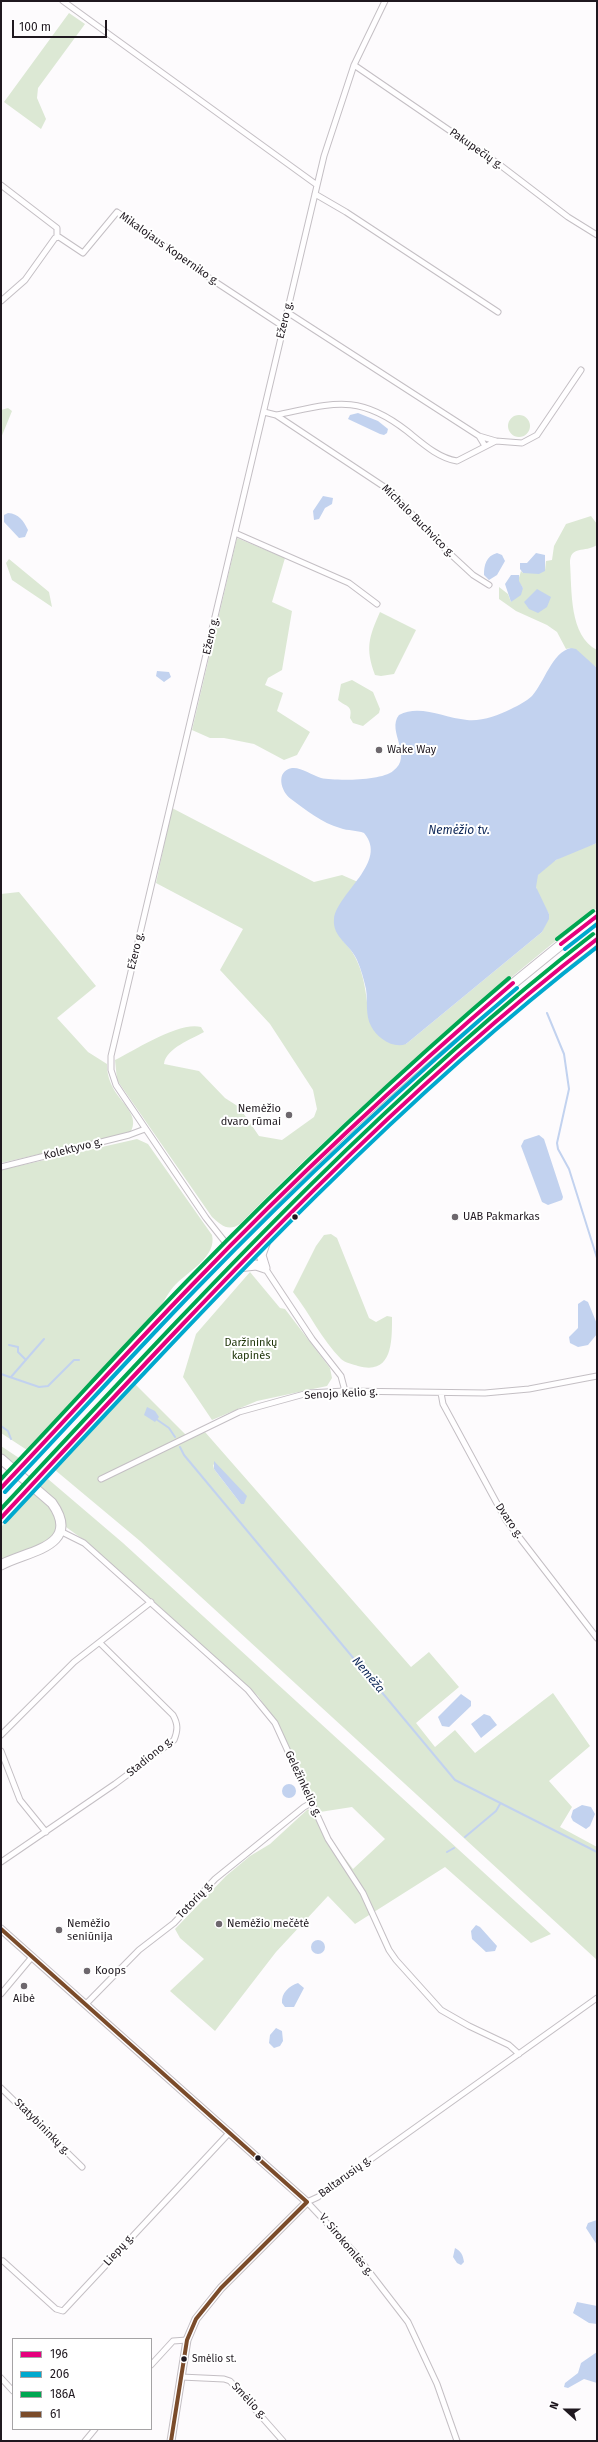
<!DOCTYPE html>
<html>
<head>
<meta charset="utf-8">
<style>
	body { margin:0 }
	#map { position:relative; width:598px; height:2442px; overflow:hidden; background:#fdfbfd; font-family:"Fira Sans",sans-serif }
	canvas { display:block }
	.frame { position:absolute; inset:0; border:2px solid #1f181f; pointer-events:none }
	.legend { position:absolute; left:12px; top:2338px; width:140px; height:92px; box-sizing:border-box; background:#fff; border:1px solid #a5a3a5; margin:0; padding:5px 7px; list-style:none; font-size:12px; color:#1f181f }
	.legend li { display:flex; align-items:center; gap:8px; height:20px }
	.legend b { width:20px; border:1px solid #a5a3a5 }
	.north { position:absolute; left:546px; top:2390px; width:40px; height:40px; -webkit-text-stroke:3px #fff; paint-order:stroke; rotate:291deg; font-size:11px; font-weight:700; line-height:16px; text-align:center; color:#1f181f }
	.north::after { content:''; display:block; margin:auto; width:14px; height:18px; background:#1f181f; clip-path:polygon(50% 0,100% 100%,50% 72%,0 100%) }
	.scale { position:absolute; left:12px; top:20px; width:95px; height:18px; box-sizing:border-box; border:2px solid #1f181f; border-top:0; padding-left:5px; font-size:12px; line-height:14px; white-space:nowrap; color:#1f181f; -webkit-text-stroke:3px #fff; paint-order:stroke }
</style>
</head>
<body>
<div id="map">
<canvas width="598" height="2442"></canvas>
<div class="frame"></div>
<ul class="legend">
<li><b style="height:5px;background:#e5007d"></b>196</li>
<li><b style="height:5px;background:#00a9ce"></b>206</li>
<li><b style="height:5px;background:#00a651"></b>186A</li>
<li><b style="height:5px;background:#7a4b2a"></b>61</li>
</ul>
<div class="north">N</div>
<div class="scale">100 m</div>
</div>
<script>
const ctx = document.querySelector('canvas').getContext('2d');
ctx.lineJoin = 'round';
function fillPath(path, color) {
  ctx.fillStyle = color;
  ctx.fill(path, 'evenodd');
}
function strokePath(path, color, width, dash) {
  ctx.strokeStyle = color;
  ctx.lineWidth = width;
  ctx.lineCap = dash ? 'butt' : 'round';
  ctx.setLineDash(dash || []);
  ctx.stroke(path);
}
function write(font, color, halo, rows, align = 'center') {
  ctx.font = font + ' "Fira Sans",sans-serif';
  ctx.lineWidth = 4;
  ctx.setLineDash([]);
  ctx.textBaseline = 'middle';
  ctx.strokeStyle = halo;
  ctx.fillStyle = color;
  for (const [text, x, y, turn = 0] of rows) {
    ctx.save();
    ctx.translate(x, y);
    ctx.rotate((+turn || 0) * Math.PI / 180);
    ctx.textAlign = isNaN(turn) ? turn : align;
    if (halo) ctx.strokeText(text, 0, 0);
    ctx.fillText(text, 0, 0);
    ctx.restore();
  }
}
fillPath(new Path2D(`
	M69,13L85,24L38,88L37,98L46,119L41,129L4,102Z
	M8,408L12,411L1,438V410Z
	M508 426a11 11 0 1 1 22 0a11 11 0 1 1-22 0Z
	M591,516L597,524V545C585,553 570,545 570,563C572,590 569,636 597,650V668L571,648L566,649L557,632L547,625L516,611L499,599V587L508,594L511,602L523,588L518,581L521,571L523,573L545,570L546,561L552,560L554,546L566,524Z
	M237,538L285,558L272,602L292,611L282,670L268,678L265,685L283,693L277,711L310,732L297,755L284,760L254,744L224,738H210L192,730Z
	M9,559L49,592L52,607L12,580L6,563Z
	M380,612L416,630L394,674L381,676L375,675C365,648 369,637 380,612Z
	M352,680L373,692L380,709L379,713L363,726L353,723L350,718C353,705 346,707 338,700L341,684Z
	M172,808L314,882L342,875L358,882L347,894L343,941C364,961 366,992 369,1019L406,1044L542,932L549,914C544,905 534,891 536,880C539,862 581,849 597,843V908C472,1007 352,1111 240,1224C228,1232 221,1225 212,1217L117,1080L115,1060C135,1050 180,1021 201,1027L204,1032C192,1039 166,1048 164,1064L199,1071L225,1098L239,1107L259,1136L282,1140L314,1117L317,1109L313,1090L270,1024L220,970L243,929L156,883Z
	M19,892L96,986L57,1018L88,1052L107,1064C107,1073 109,1080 113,1088C121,1103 141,1116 130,1133L1,1163V894Z
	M137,1139L148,1144L212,1235C217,1256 189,1271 176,1284C169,1291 164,1301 159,1310L27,1450L1,1433V1170Z
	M331,1234L337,1238L369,1318L376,1322L387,1316L392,1317C392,1340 393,1376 358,1366C353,1364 345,1363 341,1359C322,1340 310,1314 293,1292L316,1246L324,1235Z
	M250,1272L280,1308L285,1309L330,1368L332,1378L327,1386L257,1401L212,1420L183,1377L196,1334Z
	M135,1384L190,1439L205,1432L411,1667L429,1652L459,1687L416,1723L435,1747L455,1730L475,1753L553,1693L590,1746L549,1781L572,1807L560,1827L597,1847V1960L140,1541L55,1470ZM213,1464L241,1504L214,1469Z
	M1,1446L19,1458L14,1465L1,1455Z
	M48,1479L123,1543L551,1934L531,1943L445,1867L355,1924L328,1896L276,1952L215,2031L170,1991L204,1959L180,1938L175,1929L226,1876L250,1856L270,1844L308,1809L353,1869L385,1839L352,1807L320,1812L272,1716L258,1696L88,1543L66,1527L64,1517L40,1487Z
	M35,1491C84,1536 41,1545 1,1561V1527Z`), '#dce8d4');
fillPath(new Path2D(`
	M358,413L378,421L388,429L387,433L384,435L380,434L348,419L350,415Z
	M323,496L333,498L332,504L325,508L319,519L314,520L313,511Z
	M8,513C19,514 23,520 28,530L25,537L19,538L4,522V515Z
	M497,553L502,555L505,561L497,575L489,580L484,575C484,565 486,556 497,553Z
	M536,553L545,555V571L539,574L523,573L520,569V563H527Z
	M511,575H519V581L523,588L521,595L511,602L505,584Z
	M537,589L551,597L547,607L538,613L529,609L524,602Z
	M571,648L576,649L597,668V843L556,860L538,875L536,887L549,914V919L542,932L406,1044C393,1049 377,1038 371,1026C365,1015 368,1001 366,989C364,980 361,969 357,960C351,945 332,937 334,919C337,893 389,862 364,833C357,830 348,831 340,828C322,823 306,810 291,799C281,792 275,771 292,768C301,767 312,775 321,778C336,781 381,781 393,771C414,756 386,731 399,715C420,704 444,718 467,720C480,722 499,715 511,709C517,706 527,701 532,696C544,683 552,652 571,648Z
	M157,671L169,672L171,677L164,682L156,676Z
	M539,1135L544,1139L563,1197L562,1200L548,1205L542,1202L521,1146L524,1140Z
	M584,1300L588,1302L597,1324V1334L588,1345L578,1347L570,1343L569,1337L578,1328V1304Z
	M147,1407L155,1411L159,1417L155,1422L144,1415Z
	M214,1461L247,1496L244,1504H241L214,1469Z
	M461,1694L471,1701V1706L449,1727L442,1726L438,1717Z
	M484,1714L490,1716L497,1725L481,1738L471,1724Z
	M282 1791a7 7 0 1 1 14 0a7 7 0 1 1-14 0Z
	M582,1805L591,1807L595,1814L590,1826L586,1829L573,1821L571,1817L573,1810Z
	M476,1925L480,1927L497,1946L495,1951L486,1952L472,1939L471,1931Z
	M311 1947a7 7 0 1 1 14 0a7 7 0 1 1-14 0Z
	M298,1983L304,1988L294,2007H285L282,2003C281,1993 289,1986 298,1983Z
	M276,2028L282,2031L283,2041L280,2046L274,2048L269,2043L270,2035Z
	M597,2220V2245L586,2228L588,2223Z
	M455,2248C461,2251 463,2255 464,2262L461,2265L457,2263L453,2257Z
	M577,2302L597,2306V2324L589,2323L573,2313Z
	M597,2352V2383L584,2379L568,2388L564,2387L565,2383L578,2373L581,2363Z`), '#c2d2ef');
strokePath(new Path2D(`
	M547,1013L564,1054L569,1089L557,1143L558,1149L569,1169L597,1258
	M9,1345L18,1347V1352L26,1360
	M1,1374L39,1387L48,1386L74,1360H79
	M11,1377L44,1339
	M156,1419L169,1428L175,1437
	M1,1426L8,1431L11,1439
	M180,1447L184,1455L455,1780L597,1852
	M465,1837L496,1811L500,1804
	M447,1852L454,1848`), '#c2d2ef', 2);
const street = new Path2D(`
	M63,1L317,185
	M354,65L500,165L568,217L597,235
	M1,185L57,228V237
	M315,194L346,212L498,312
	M1,301L25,280L55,238L59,237L83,253L117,212L211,279L284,327
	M287,312L479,436
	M264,412L276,415L389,490L446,550L473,575L489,585
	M276,415C332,404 357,392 407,431C422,443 438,458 457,461L496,441L522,443L537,435L581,370
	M485,446L479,436L496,441
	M235,533L349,583L377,604
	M1,1167L129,1135L145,1129
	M229,1247L206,1218L116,1085L111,1070V1056L324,156L354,65L385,1
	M265,1268L312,1339L341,1376L345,1391
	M441,1393L443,1404L506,1520L597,1638
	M101,1479L239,1412L308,1393L345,1391L485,1393L529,1389L597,1376
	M60,1531L84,1543L248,1690L275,1723L328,1839L363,1893L389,1950L396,1960L441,2010L469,2026L509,2045L519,2054
	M1,1735L74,1662L151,1602
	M1,1751L20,1800L46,1832
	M1,1862L115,1784L174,1740C178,1730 178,1724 173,1715L100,1643
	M1,1994L32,1957
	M86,2004L139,1950L174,1923L215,1879L304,1807L311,1803
	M1,2088L82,2167
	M3,2261L56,2309L63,2311L230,2132
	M151,2365L173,2341L187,2340
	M181,2377L224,2379L230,2381L283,2441
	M1,2378L13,2391
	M85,2441L95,2429
	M457,2441L437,2384L408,2322L354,2252L307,2202L318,2197L597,1998`);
const secondary = new Path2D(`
	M1,1929L307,2202L221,2288L196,2319L187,2340L171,2441`);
const highway = new Path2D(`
	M238,1267L256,1265L265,1268
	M265,1268L261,1255L266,1241
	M48,1439C134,1345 220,1252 312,1163C402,1075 498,994 597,916
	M63,1451C204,1301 344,1150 502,1017C533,990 564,963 597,939
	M1,1459L52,1503C83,1547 26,1551 1,1565
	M1,1518L14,1504`);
strokePath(street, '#c4bfc4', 7);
strokePath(secondary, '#c4bfc4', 9);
strokePath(highway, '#c4bfc4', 11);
strokePath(street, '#fffeff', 5);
strokePath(secondary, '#fffeff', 7);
strokePath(highway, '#fffeff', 9);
const highwayBridge = new Path2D(`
	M1,1488L48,1439
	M14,1504L63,1451`);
strokePath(highwayBridge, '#c4bfc4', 11, []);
strokePath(highwayBridge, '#fffeff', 9);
strokePath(new Path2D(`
	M561,944L597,916
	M1,1488C65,1421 127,1352 192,1285C294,1179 401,1079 513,983
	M1,1518C190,1316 377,1109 597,939`), '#e5007d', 4);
strokePath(new Path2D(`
	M565,949L597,924
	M5,1492C69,1425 131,1356 196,1289C298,1184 405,1083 517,988
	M5,1522C193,1321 379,1115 597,947`), '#00a9ce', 4);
strokePath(new Path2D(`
	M557,939L593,911
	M1,1479C64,1413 124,1346 188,1280C290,1175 397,1074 509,978
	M1,1509C189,1308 375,1103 593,934`), '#00a651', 4);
strokePath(new Path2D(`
	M1,1929L307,2202L221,2288L196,2319L187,2340L171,2441`), '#7a4b2a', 4);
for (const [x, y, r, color] of [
	[379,750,4,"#6d676d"],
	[289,1115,4,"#6d676d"],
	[295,1217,3.5,"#1f181f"],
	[455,1217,4,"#6d676d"],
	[219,1924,4,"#6d676d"],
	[59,1930,4,"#6d676d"],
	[87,1971,4,"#6d676d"],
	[24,1986,4,"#6d676d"],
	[258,2158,3.5,"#1f181f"],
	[184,2359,3.5,"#1f181f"]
]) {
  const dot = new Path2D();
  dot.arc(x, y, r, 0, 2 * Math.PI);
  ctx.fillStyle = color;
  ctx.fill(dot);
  strokePath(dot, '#fff', 1.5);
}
write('10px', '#1f181f', '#fff', [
	["Smėlio st.",192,2359]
], 'left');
write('11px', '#1f181f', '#fff', [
	["Pakupečių g.",476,149,35],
	["Mikalojaus Koperniko g.",169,249,35],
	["Ežero g.",285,320,-76],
	["Michalo Buchvico g.",418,521,45],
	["Ežero g.",211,636,-77],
	["Ežero g.",136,951,-76],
	["Kolektyvo g.",73,1149,-14],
	["Senojo Kelio g.",341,1394,-3],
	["Dvaro g.",509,1521,56],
	["Stadiono g.",150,1757,-39],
	["Geležinkelio g.",303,1784,65],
	["Totorių g.",195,1900,-47],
	["Statybininkų g.",42,2127,45],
	["Baltarusių g.",345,2177,-36],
	["V. Sirokomlės g.",346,2245,50],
	["Liepų g.",119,2250,-48],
	["Smėlio g.",249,2401,47]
]);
write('11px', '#1f181f', '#fff', [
	["Wake Way",387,750],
	["Nemėžio",281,1109,"right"],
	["dvaro rūmai",281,1122,"right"],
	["UAB Pakmarkas",463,1217],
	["Nemėžio",67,1924],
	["seniūnija",67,1937],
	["Nemėžio mečėtė",227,1924],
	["Koops",95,1971],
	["Aibė",24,1999,"center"]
], 'left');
write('11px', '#1a3104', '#fff', [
	["Daržininkų",251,1343],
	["kapinės",251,1356]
]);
write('italic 12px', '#0f2959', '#fff', [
	["Nemėžio tv.",459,831],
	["Nemėža",368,1675,50]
]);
</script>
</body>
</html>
